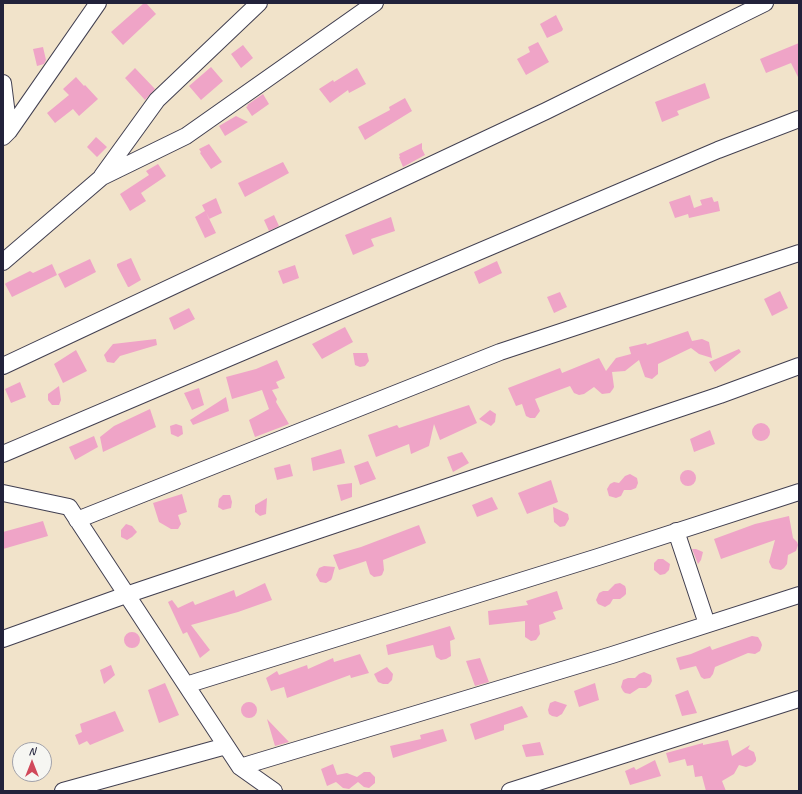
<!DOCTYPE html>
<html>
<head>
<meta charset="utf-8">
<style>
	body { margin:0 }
	#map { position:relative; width:802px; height:794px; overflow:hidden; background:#f1e3ca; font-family:Caveat,sans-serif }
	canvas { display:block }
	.frame { position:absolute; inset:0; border:4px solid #22223b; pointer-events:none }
	.north { position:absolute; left:12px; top:742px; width:40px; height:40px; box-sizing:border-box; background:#f6f6f2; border:1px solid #a1a1a9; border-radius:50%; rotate:0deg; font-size:11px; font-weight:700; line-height:16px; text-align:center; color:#22223b }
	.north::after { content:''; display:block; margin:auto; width:14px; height:18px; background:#d1495b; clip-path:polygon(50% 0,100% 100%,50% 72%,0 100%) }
</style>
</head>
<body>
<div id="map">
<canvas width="802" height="794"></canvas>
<div class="frame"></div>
<div class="north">N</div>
</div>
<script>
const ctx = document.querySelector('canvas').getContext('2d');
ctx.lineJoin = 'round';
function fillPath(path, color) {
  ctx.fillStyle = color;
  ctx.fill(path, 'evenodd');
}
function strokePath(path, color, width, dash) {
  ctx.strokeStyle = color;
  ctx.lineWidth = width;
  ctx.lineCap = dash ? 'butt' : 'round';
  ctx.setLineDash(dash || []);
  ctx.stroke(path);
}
fillPath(new Path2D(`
	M144,3H146L156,14L123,45L111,32Z
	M556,15L563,29L562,31L547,38L540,24Z
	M538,42L549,62L526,75L517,59L530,52L528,47Z
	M799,43V79L791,63L766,73L760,59Z
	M243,45L253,58L241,68L231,54Z
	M43,47L46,60L44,64L37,66L33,49Z
	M211,67L223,81L201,100L189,86Z
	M135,68L155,89L145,100L125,78Z
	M357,68L366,84L349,93L348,90L330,103L319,89L333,80L334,82Z
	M76,77L84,86L85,85L98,99L79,116L73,109L55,123L47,113L69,95L63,89Z
	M705,83L710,98L677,111L679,115L662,122L655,102Z
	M263,94L269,104L252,116L246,107L248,106L247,105Z
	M405,98L412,111L365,140L358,127L390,110L389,107Z
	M236,116L248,122L225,136L219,126Z
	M96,137L107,147L97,157L87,147Z
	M422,143V149L425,155L403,167L399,157H400L399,154Z
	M209,144L222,162L211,169L200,153L201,152L199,149Z
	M283,162L289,173L245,197L238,183Z
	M158,164L166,176L141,193L146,201L130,211L120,194L149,175L146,171Z
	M690,195L694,208L702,205L700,200L712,197L714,202L718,201L720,211L689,218L688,214L675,218L669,202Z
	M216,198L222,213L209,219L206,212L216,233L205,238L195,217L205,211L202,205Z
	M274,215L279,226L269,231L264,220Z
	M391,217L395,231L371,239L374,246L353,255L345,235Z
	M131,258L141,280L129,287H128L117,266V264Z
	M90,259L96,272L65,288L58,274Z
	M497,261L502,273L479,284L474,272Z
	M52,264L57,275L12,297L5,284L6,283L30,271L33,273Z
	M295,265L299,278L283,284L278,271Z
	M780,291L788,308L772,316L764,299Z
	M560,292L567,307L554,313L547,297Z
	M189,308L195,319L174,330L169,318Z
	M345,327L353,342L322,359L312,344Z
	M688,331L692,341L702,339L709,342L712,358L699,354L691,348L658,364V374L652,379L645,377L639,360L625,371L612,372L614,387L613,389L610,393L602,394L594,387L584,394L579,395L574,393L570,386L535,399L540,411L535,418H530L526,416L522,404L516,406L508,388L560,368L562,373L599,358L606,371L616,358L631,354L629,347L646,343L647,345Z
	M156,339L157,345L120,356L114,363L107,362L104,355L113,344Z
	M739,349L741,352L715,372L709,362Z
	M76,350L87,371L63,383L54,364Z
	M353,353H367L369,361L365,366L360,367L355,365Z
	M277,360L285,378L276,382L279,388L272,390L277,399L276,402L289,424L255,437L249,420L269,409L262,390L232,399L226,377L256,369Z
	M20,382L26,397L11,403L5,389Z
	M59,386L61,400L59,405H52L48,400V394Z
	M199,388L204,405L192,410L184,393Z
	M226,397L229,411L193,425L190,420Z
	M469,405L477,423L440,440L434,424L429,446L411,454L409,444L376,457L368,435L397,425L399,428Z
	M150,409L156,427L103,452L100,437L114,426Z
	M490,410L496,414L495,422L491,426L479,419Z
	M752 432a9 9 0 1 1 18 0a9 9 0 1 1-18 0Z
	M176,424L182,426L183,434L178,437L171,434L170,426Z
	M710,430L715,444L694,452L690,439Z
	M94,436L98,447L75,460L69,447Z
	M341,449L345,463L313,471L311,458Z
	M462,452L469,463L453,472L447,457Z
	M368,461L376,479L360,485L354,466Z
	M290,464L293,476L277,480L274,468Z
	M680 478a8 8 0 1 1 16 0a8 8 0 1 1-16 0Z
	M630,474L637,478L638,483L636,488L631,490H624L621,496L616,498L609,496L607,489L610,484L614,482L619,483L625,476Z
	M551,480L558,502L527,514L518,493Z
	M352,483V497L341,501L337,485Z
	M182,494L187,512L178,515L181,524L178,529H171L159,522L153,503Z
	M223,495H230L232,502L231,508L223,510L218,507L219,499Z
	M492,497L498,509L477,517L472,505Z
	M267,498L266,514L260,516L255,512V505Z
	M553,507L568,514L569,519L565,526L560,527L554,522Z
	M789,516L793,538L797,542L798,545L796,551L788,555L787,564L784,568L781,570L775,569L772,568L769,562L775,540L721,559L714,539L755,524Z
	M43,521L48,536L3,549V532Z
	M126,524L132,526L137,532L132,537L127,540L121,537V530Z
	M419,525L426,543L383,560L384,570L382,575L380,576L374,577L370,574L366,561L339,570L333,555L361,547Z
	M692,549H696L703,552L701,560L698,564Z
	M658,559H663L670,564L669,570L665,574L660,575L654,570V563Z
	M324,566L335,567L332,578L331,580L326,583L320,582L316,575L319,568Z
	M265,583L272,600L238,612L191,625L210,650L200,658L187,632L183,634L168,602L172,600L178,608L193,601L195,605L234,590L236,597Z
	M620,583L625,586L626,589V594L624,596L620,599H613L610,604L605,607L598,604L596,600L599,593L603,591H608L615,584Z
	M557,591L563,609L553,612L556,619L539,625L540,634L536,640L531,641L525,637V621L489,625L488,611L528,605L526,601Z
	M450,626L455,639L450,641L451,656L446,659L441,660L436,657L433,645L388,655L386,645Z
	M124 640a8 8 0 1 1 16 0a8 8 0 1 1-16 0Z
	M752,636L758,637L761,642L762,645L760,651L755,654L748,653L715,667L713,674L710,678L704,679L701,677L696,666L680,670L676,658L691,654L710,646L712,650Z
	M360,654L369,673L351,678L350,675L287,698L284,687L271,691L266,678L277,671L279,675L307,665L308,669L333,658L334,662Z
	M480,658L489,682L475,686L466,661Z
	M111,665L115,675L104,684L100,670Z
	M387,667L393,674L392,680L388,684H383L378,682L374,674Z
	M644,672L651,675L652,681L650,685L646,688H639L630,694L625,693L623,691L621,687L623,680L628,678H635L639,674Z
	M165,683L179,715L159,723L148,690Z
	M595,683L599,700L579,707L574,691Z
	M688,690L697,713L682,716L675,695Z
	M555,701L567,705L562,714L557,717L552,716L549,714L548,710L550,703Z
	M241 710a8 8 0 1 1 16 0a8 8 0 1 1-16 0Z
	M522,706L528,717L504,725V730L475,740L470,724Z
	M115,711L124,731L90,745L87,741L79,745L75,735L82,732L80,724Z
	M267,719L289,742L275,746Z
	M443,729L447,741L393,758L390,746L421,739L420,735Z
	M728,740L732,756L750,745L748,749L754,752L756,758V761L752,765L746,767L739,765L734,774L722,781L726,791H706L702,776L695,777L693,765L687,766L685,759L669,763L666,753L703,743V745Z
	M540,742L544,755L526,757L522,745Z
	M655,760L661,776L630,785L625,771L634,767L636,770Z
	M333,764L337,775L347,773L357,777L364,772H370L375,777V783L369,788L364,787L358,782L349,789L343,788L336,782L327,786L321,769Z`), '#efa4c7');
const street = new Path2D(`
	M3,83L9,131
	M3,137L9,131L98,3
	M102,176L157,100L259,3
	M3,262L102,177L186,136L375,3
	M3,366L546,111L765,3
	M3,454L718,150L799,119
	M3,493L69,507L240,767L274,791
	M77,520L500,352L799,253
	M676,531L707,624
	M3,639L126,595L720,395L799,366
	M186,685L598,557L799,492
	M240,767L612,655L799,595
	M63,791L226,746
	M510,791L799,699`);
strokePath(street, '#413f50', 18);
strokePath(street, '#fff', 16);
</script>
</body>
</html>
